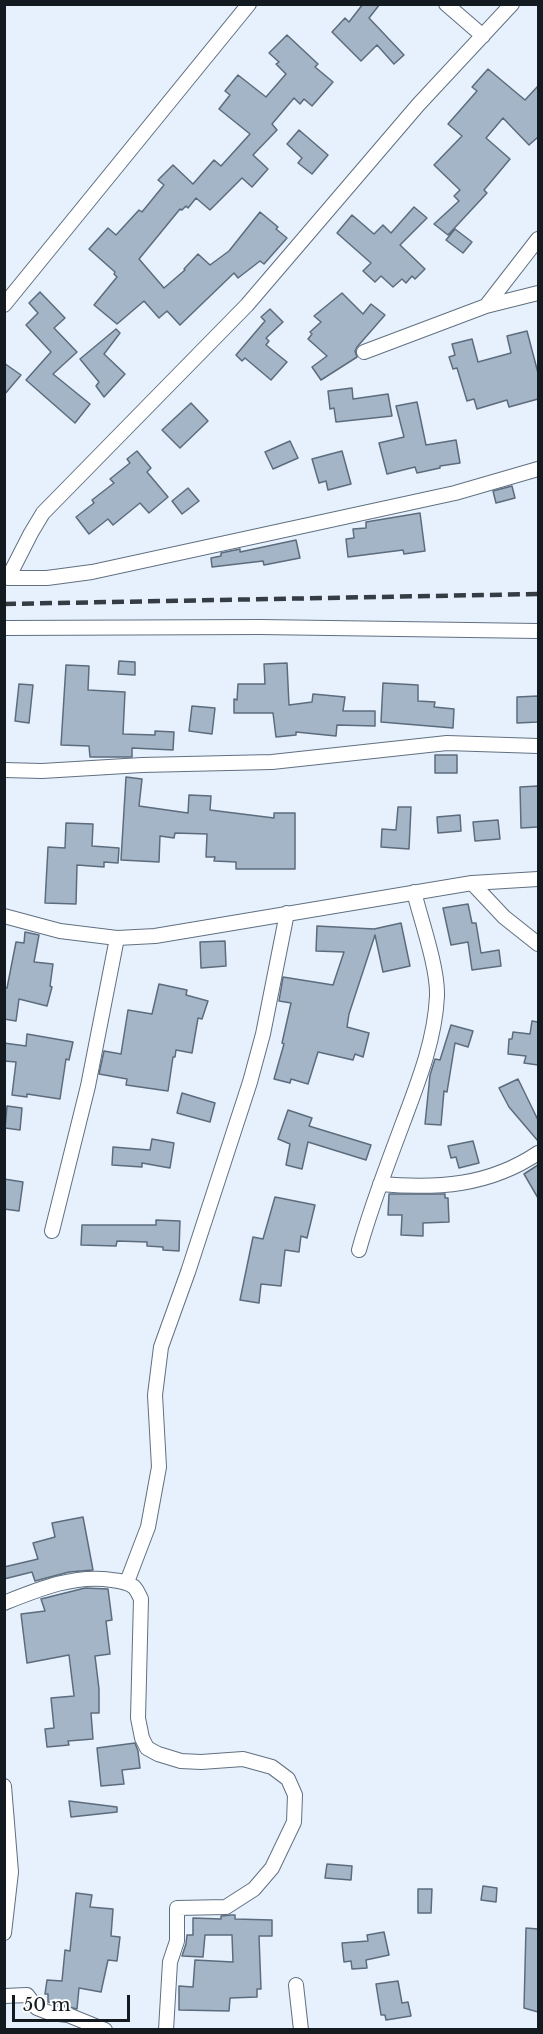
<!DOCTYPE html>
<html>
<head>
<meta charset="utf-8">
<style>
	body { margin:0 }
	#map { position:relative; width:543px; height:2034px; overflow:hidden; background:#e7f1fd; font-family:"Libre Baskerville",serif }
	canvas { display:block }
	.frame { position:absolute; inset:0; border:6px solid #131a20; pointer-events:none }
	.scale { position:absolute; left:12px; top:1995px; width:118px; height:27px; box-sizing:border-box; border:3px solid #131a20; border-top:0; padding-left:8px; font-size:18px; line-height:21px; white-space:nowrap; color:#131a20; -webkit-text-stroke:4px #fdfdfd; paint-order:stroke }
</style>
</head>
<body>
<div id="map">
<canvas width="543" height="2034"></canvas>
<div class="frame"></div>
<div class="scale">50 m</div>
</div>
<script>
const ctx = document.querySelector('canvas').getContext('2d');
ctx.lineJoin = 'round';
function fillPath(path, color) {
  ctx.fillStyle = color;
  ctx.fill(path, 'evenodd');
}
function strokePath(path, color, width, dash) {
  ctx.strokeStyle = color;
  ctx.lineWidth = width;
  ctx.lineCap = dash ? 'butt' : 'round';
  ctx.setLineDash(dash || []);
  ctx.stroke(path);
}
const building = new Path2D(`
	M363,4H380L369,18L404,55L394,64L377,45L361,61L332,32L345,18L349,22Z
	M287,35L318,64L315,67L333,82L312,106L304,99L300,104L294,98L272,124L277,130L253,155L268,169L252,187L242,178L210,210L196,198L188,208L186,206L182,210L180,209L139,259L164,288L185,270L184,269L198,254L210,265L229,251L260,212L278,227L276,229L287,238L264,264L260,261L238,278L234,273L180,325L167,311L159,318L144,301L117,324L94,305L117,277L114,274L115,272L89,249L108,228L116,235L139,210L142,212L164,185L158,180L173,165L193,184L214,160L221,166L250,134L219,109L230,95L225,91L238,75L266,97L286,74L276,64L279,62L269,53Z
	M488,69L525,100L538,86V137L529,145L503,118L486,138L510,159L484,190L487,193L448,235L434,224L459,201L454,196L460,190L434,165L462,136L448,124L477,91L472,87Z
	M299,130L328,155L312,174L298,163L302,158L287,144Z
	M414,207L427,218L400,245L425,269L415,279L412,276L406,283L402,279L393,287L381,276L375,282L363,271L371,263L337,233L352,215L374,234L383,225L391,233Z
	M455,229L472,242L463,253L446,240Z
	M40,292L65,318L54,328L77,352L53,374L90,404L75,423L26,380L51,352L26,325L38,313L29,303Z
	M342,293L363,314L371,304L385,315L357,347L355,351L357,357L321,380L312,367L327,356L308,339L312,334L310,332L321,322L314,316Z
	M270,309L283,322L266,338L269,341L266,345L287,362L271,380L245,358L242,361L236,355L265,321L261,317Z
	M116,329L120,333L104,354L125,374L104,397L96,386L99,382L80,359Z
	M527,331L538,373V399L509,407L507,400L477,409L474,399L467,401L457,368L453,369L449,357L455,355L452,344L472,339L478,362L511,353L507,336Z
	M4,363L21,375L4,395Z
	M352,388L353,399L388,394L392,416L336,422L334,408L330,409L328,391Z
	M417,402L426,445L456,440L460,463L440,466V468L417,473L415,467L387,474L379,443L404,437L396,406Z
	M191,403L208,421L180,448L162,430Z
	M290,441L298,458L273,469L265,452Z
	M137,451L151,468L147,472L168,497L149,513L140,503L113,525L108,519L89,534L76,517L94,503L92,500L114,483L110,479L130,463L127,459Z
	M342,451L351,484L328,490L326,481L319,483L312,459Z
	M512,486L515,498L496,503L493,491Z
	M188,488L199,501L182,514L172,501Z
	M420,513L425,551L404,554L403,550L348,557L346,539L354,538L353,529L366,528V522Z
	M296,540L300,558L264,565L263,561L212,567L211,558L221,556V553L240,549V552Z
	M119,661L135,662V675L118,674Z
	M287,663L289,705L312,702L313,694L345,697L343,711H375V726L337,725L336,736L296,732V735L276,737L273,713H234V699L237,700L238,684H265L264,664Z
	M66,665L89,666L88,690L125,692L123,734L155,735V731L174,732L173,750L132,748V757H90L89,746L61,745Z
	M383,683L418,685V701L435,702L434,707L454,709L453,728L381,722Z
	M19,684L33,685L29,723L15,721Z
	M538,696V722L517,723V697Z
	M192,706L215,708L212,734L189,731Z
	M435,755H457V773H435Z
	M126,777L142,779L139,806L188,813L189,795L211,796L210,810L274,818V813H295V869H236V862L214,861L215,857H206L207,834L175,833L174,838L160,836L159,862L121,860Z
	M538,786V827L521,828L520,787Z
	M398,807H411L409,849L381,847L382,829L396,830Z
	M460,815L461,831L438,833L437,817Z
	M498,820L500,839L475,841L473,822Z
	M66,823L93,824L92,846L119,848L118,863L104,862V867L77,865L76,904L45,903L48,847L65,848Z
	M468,904L472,923H476L481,953L499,950L501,966L472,970L468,942L451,945L443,908Z
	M401,923L410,966L383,972L375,935L349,1014L347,1027L369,1033L363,1057L355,1054L353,1060L318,1052L308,1084L291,1079L290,1083L274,1079L284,1044L282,1043L291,1003L279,1001L283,977L333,985L344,952L316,951L317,926L374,929Z
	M25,932L39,935L34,962L53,964L50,986L52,987L47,1006L19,999L16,1021L4,1019V988H7L16,942L24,943Z
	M225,941L226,966L201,968L200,942Z
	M159,984L187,990L186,995L208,1001L202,1019L198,1018L192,1053L176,1050L175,1057H173L168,1091L126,1085L127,1079L99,1074L104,1051L121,1054L128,1010L152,1014Z
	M532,1021L538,1022V1065L524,1063L526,1056L508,1054L509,1039H512L513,1032L530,1034Z
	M451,1025L473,1031L468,1047L455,1043L447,1092L444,1091L441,1125L425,1124L430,1075L435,1059L440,1060Z
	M27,1034L73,1042L69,1060L66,1059L60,1099L27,1094V1097L12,1095L16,1062L4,1061V1043L26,1046Z
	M518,1079L538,1120V1141L509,1107L499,1088Z
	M182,1093L215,1103L210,1122L177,1113Z
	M7,1106L22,1108L20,1130L5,1128Z
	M288,1110L312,1118L309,1126L371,1145L366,1160L308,1142L302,1169L286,1165L290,1144L278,1139Z
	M152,1139L174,1143L170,1168L142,1163V1167L112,1165L113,1147L150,1150Z
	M473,1141L479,1163L459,1168L456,1157L451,1158L448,1146Z
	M538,1165V1198L524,1174Z
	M4,1179L23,1182L19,1211L4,1209Z
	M389,1194H445V1198H448L449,1222L423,1223V1236L401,1235L402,1215H388Z
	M275,1197L315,1205L307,1238L301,1236L299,1252L285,1250L281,1286L261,1284L259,1303L240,1300L253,1237L263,1239Z
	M156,1220L180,1221L179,1251L163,1250V1247L147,1246V1242L117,1241L116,1246L81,1245L82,1225H156Z
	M83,1517L93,1570L69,1572L35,1581L32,1572L4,1579V1567L38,1559L33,1543L55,1537L52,1523Z
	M85,1588L108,1589L112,1620L106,1621L110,1654L95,1656L99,1689V1713H91L93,1739L68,1741L69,1745L47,1747L45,1729L54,1728L51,1698L74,1696L69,1655L27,1663L21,1614L45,1611L41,1599Z
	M135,1743L138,1751L140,1768L122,1770L124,1784L101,1786L97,1748Z
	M69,1801L117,1807V1812L71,1817Z
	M327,1864L352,1866L351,1880L325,1878Z
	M483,1886L497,1888L496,1902L481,1900Z
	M418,1889H432L431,1913H418Z
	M76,1893L92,1895L90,1907L113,1909L111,1936L120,1937L117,1961L108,1960L101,1992L79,1988L77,2009L48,2002V1994H45L47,1980L62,1981L65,1950L70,1951Z
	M231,1915H235V1919L272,1920V1936H259L261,1989H257V1997L230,1998L229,2011L179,2010V1986L193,1987L195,1960L233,1962L232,1935H205L203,1957L182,1956L186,1944L187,1935H193V1918L221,1919V1916Z
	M526,1928L538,1929V2012L524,2008Z
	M384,1932L389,1955L366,1960L367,1968L352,1969L351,1961L344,1962L342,1943L368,1941L367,1935Z
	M398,1981L402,2003L408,2002L411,2016L386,2020L385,2015H381L376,1984Z`);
fillPath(building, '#a4b5c8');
strokePath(building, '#5c6c7d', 1.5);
const minor = new Path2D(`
	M446,4L483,36
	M512,4L418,105L247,305L43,513L31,533L8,578H47L92,572L455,493L538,469
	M4,305L249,4
	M486,306L538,293
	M364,352L486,306L538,239
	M4,628L260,627L538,631
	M4,770L42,771L142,765L272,762L447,743L538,746
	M472,883L504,917L538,944
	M4,916L60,931L117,938L155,936L472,883L538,879
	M380,1184C437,1189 489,1186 538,1153
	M52,1231L88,1086L117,938
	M359,1250C371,1206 388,1163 404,1120C419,1080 435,1039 437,996C438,968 421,920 414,892
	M127,1582L148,1527L159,1467L155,1395L161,1347L188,1272L250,1082L263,1034L287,913
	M4,1603C39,1589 75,1574 112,1580C120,1581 128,1582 134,1587C137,1590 139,1595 141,1599L138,1718L142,1738L147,1748L158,1754L181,1761L201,1762L243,1759L272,1767L288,1779L295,1795L294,1822L272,1868L254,1889L226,1907L177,1908V1941L170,1962L166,2030
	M4,1786L11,1872L4,1933
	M296,1985L301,2030
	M4,1996L27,1995L37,2008L50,2013L68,2015L105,2030`);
strokePath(minor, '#607081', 16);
strokePath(minor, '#fff', 14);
strokePath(new Path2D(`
	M4,604L538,594`), '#353c43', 4.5, [12, 6]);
</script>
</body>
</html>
